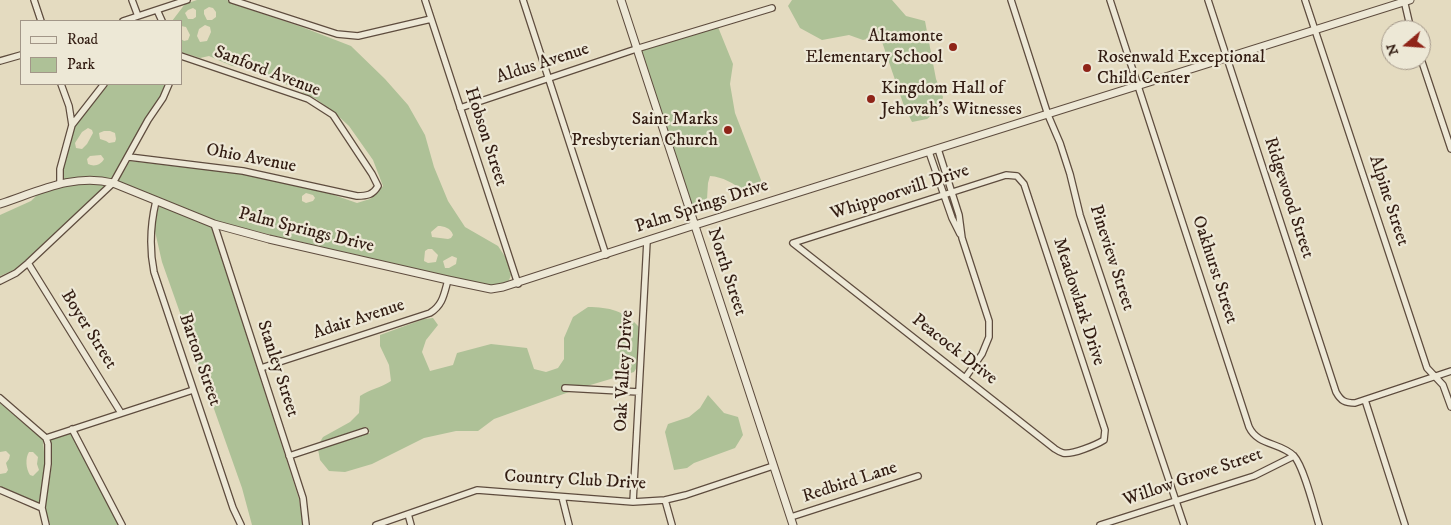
<!DOCTYPE html>
<html>
<head>
<meta charset="utf-8">
<style>
	body { margin:0 }
	#map { position:relative; width:1451px; height:525px; overflow:hidden; background:#e4dbc0; font-family:"IM FELL DW Pica",serif }
	canvas { display:block }
	.legend { position:absolute; left:20px; top:20px; width:162px; height:65px; box-sizing:border-box; background:#ede8d6; border:1px solid #a29688; margin:0; padding:6px 9px; list-style:none; font-size:15px; color:#321c12 }
	.legend li { display:flex; align-items:center; gap:10px; height:25px }
	.legend b { width:25px; border:1px solid #a29688 }
	.north { position:absolute; left:1381px; top:20px; width:50px; height:50px; box-sizing:border-box; background:#ede8d6; border:1px solid #a29688; border-radius:50%; rotate:252deg; font-size:14px; font-weight:700; line-height:20px; text-align:center; color:#321c12 }
	.north::after { content:''; display:block; margin:auto; width:18px; height:22px; background:#8f2418; clip-path:polygon(50% 0,100% 100%,50% 72%,0 100%) }
</style>
</head>
<body>
<div id="map">
<canvas width="1451" height="525"></canvas>
<ul class="legend">
<li><b style="height:6px;background:#ede8d6"></b>Road</li>
<li><b style="height:14px;background:#aec197"></b>Park</li>
</ul>
<div class="north">N</div>
</div>
<script>
const ctx = document.querySelector('canvas').getContext('2d');
ctx.lineJoin = 'round';
function fillPath(path, color) {
  ctx.fillStyle = color;
  ctx.fill(path, 'evenodd');
}
function strokePath(path, color, width, dash) {
  ctx.strokeStyle = color;
  ctx.lineWidth = width;
  ctx.lineCap = dash ? 'butt' : 'round';
  ctx.setLineDash(dash || []);
  ctx.stroke(path);
}
function write(font, color, halo, rows, align = 'center') {
  ctx.font = font + ' "IM FELL DW Pica",serif';
  ctx.lineWidth = 4.5;
  ctx.setLineDash([]);
  ctx.textBaseline = 'middle';
  ctx.strokeStyle = halo;
  ctx.fillStyle = color;
  for (const [text, x, y, turn = 0] of rows) {
    ctx.save();
    ctx.translate(x, y);
    ctx.rotate((+turn || 0) * Math.PI / 180);
    ctx.textAlign = isNaN(turn) ? turn : align;
    if (halo) ctx.strokeText(text, 0, 0);
    ctx.fillText(text, 0, 0);
    ctx.restore();
  }
}
fillPath(new Path2D(`
	M197,0H227L233,4L302,27L351,46L385,79L408,105L425,135L434,167L448,201L465,227L498,246L506,258L511,275L508,283L491,285L483,284L271,235L217,221L118,181L130,161L243,174L328,193L357,203L370,199L383,186L373,160L349,126L335,113L316,99L255,69L232,66L209,56L200,58L181,52V39L184,41L188,40L190,35L186,27L181,26V21H172L185,4ZM209,7L213,8L216,12V17L212,20H207L204,14V10ZM193,8L196,10V17L193,19H188L185,13L188,10ZM205,25L210,27L211,32L207,41L200,42L197,36L199,29ZM306,193L313,195L315,198L313,201L306,203L302,201V196ZM438,226C444,226 451,228 453,235L451,238L448,239L432,237L431,232ZM317,229L326,231L325,238L321,239L314,236L313,231ZM428,249H432L438,255L436,262L428,263L424,261L425,251ZM452,256L457,258L456,264L449,268H445L443,261Z
	M792,0H892L906,16L925,21L936,79L943,97L939,110L927,119L912,122L904,106L880,36L863,40L849,35L822,40L800,28L788,6Z
	M718,27L733,64L730,84L735,113L761,180L759,189L744,191C733,183 723,177 710,176L708,183L707,199L693,207L641,51Z
	M109,84H165L160,97L145,119L111,179L89,176L64,180L63,169L75,126ZM88,128L92,130L93,133L87,144L82,149L76,148L75,143L82,132ZM104,131H110L115,133L116,139L115,142L109,143L106,141L100,139L99,133ZM101,155L104,159C101,165 94,167 88,164L87,159L90,156Z
	M89,182L106,185L26,260L14,270L0,276V215L31,201L37,195L61,187Z
	M159,206L211,226L299,499L303,525H252L242,488L162,262L154,227Z
	M588,307C609,307 625,311 639,327L637,367L634,372L587,386L563,385L562,391L569,392L494,419L478,431H456L424,438L372,464L345,472L329,471L320,460L318,449L370,433L367,427L320,442L323,437L350,422L359,413L360,396C370,389 381,388 391,381L389,365L380,346V335L424,319L433,318L438,325L426,340L422,352L430,371L453,365L457,353L491,344L527,348L534,369L546,372L558,368L564,359V338L573,317Z
	M708,395L724,413L738,417L743,435L735,448L694,463L687,468L674,470L665,432L668,424L689,417L700,408Z
	M0,403L43,440L45,464L39,503L0,486V474L6,473L8,470L6,463L9,459L10,455L6,451L0,452ZM29,452H33L38,457L37,464L39,470L33,476L30,475C26,469 25,458 29,452Z
	M70,433L115,518L118,525H50L45,508L52,464L50,440Z`), '#aec197');
const minor = new Path2D(`
	M34,0L41,21
	M132,0L138,16
	M232,0L337,34L358,36L431,19
	M425,0L518,284
	M523,0L606,255
	M1011,0L1048,115L1060,143L1070,174L1080,215L1184,525
	M1110,0L1249,427C1258,446 1280,442 1294,456C1304,467 1314,509 1319,525
	M1208,0L1336,392C1341,401 1345,403 1355,403L1451,371
	M1305,0L1427,368L1443,385L1451,407
	M1404,0L1411,30
	M157,10L162,21
	M123,21L187,0
	M1421,59L1451,149
	M0,61L21,55
	M460,108L636,49L772,8
	M72,125L104,84
	M938,149L959,215L962,238L989,321V337L982,354L965,378
	M929,152L952,218L960,234
	M129,157L243,171L357,196C367,196 373,195 378,186L372,174L333,115L308,99L181,56
	M1006,175L1017,176L1024,184L1105,430L1104,440C1096,445 1072,455 1063,453C1060,452 1058,451 1055,449L793,243Z
	M60,184V169L72,125L69,106L61,84
	M156,201C150,226 149,247 154,272L233,508L241,525
	M214,224L303,498L306,525
	M28,263L121,413
	M0,281L16,273L28,263L113,183L148,120L163,98L169,84
	M261,368L430,313C443,305 444,294 448,280
	M565,388L639,392
	M0,398L46,438L48,444V464L42,508L46,525
	M1365,400L1405,525
	M72,429L122,525
	M46,438L193,390
	M289,456L365,431
	M0,490L42,508
	M562,497L569,525
	M665,500L672,525
	M633,502L647,241
	M408,514L411,525
	M791,517L918,476
	M376,525L477,490L633,502L665,500L686,495L773,466
	M1100,525L1254,476L1294,456`);
const tertiary = new Path2D(`
	M621,0L793,525
	M0,204C37,192 73,173 113,183L214,224L269,239L448,280L491,289L503,287L695,225L1410,0`);
strokePath(minor, '#5e4c3e', 8);
strokePath(tertiary, '#5e4c3e', 9);
strokePath(minor, '#ede8d6', 5.5);
strokePath(tertiary, '#ede8d6', 7);
for (const [x, y, r, color] of [
	[953,47,5,"#8f2418"],
	[1087,68,5,"#8f2418"],
	[871,99,5,"#8f2418"],
	[728,130,5,"#8f2418"]
]) {
  const dot = new Path2D();
  dot.arc(x, y, r, 0, 2 * Math.PI);
  ctx.fillStyle = color;
  ctx.fill(dot);
  strokePath(dot, '#ede8d6', 2);
}
write('18px', '#321c12', '#ede8d6', [
	["Altamonte",943,37],
	["Elementary School",943,58],
	["Rosenwald Exceptional",1097,58,"left"],
	["Child Center",1097,79,"left"],
	["Kingdom Hall of",881,89,"left"],
	["Jehovah's Witnesses",881,110,"left"],
	["Saint Marks",718,120],
	["Presbyterian Church",718,141]
], 'right');
write('18px', '#321c12', '#ede8d6', [
	["Aldus Avenue",543,64,-18],
	["Sanford Avenue",267,72,21],
	["Hobson Street",485,137,72],
	["Ohio Avenue",251,159,11],
	["Whippoorwill Drive",900,193,-18],
	["Ridgewood Street",1288,198,72],
	["Alpine Street",1388,201,72],
	["Palm Springs Drive",702,207,-18],
	["Palm Springs Drive",306,231,14],
	["Pineview Street",1111,258,72],
	["Oakhurst Street",1214,270,72],
	["North Street",726,272,72],
	["Meadowlark Drive",1078,302,72],
	["Adair Avenue",359,320,-18],
	["Boyer Street",88,330,58],
	["Peacock Drive",954,350,38],
	["Barton Street",199,360,71],
	["Stanley Street",277,369,72],
	["Oak Valley Drive",625,371,-87],
	["Willow Grove Street",1193,478,-19],
	["Country Club Drive",575,481,3],
	["Redbird Lane",850,483,-18]
]);
</script>
</body>
</html>
